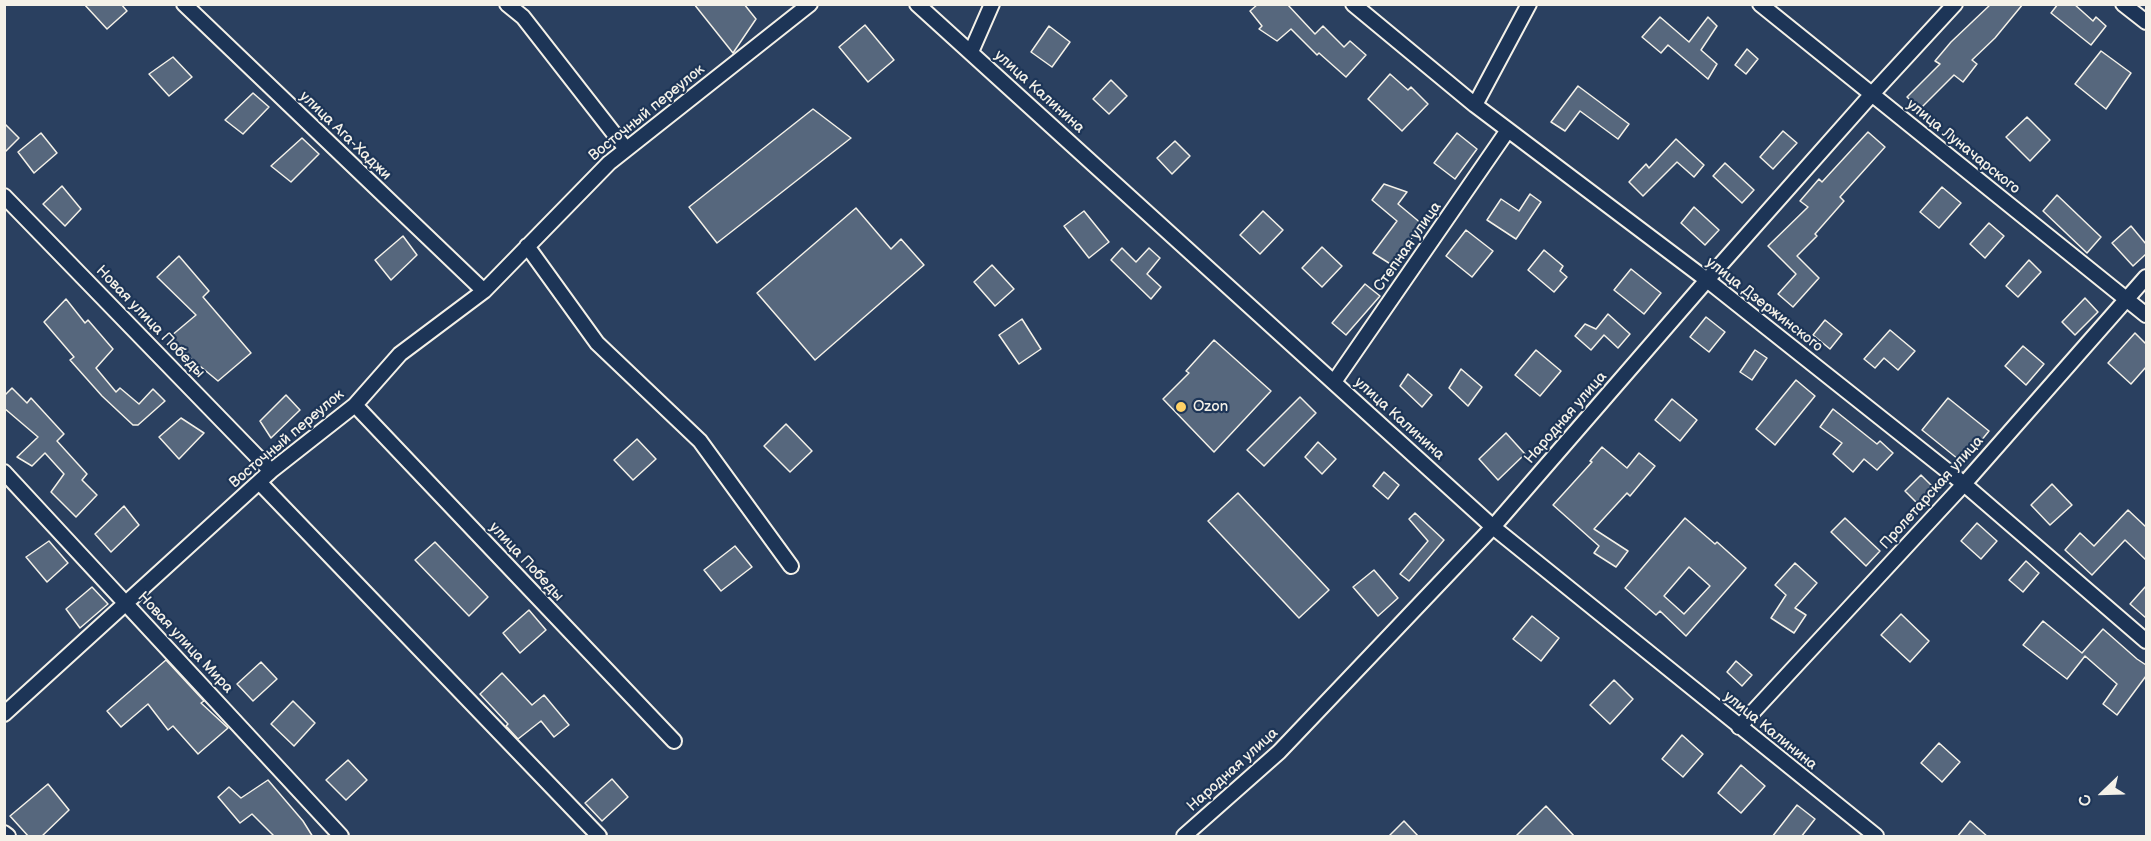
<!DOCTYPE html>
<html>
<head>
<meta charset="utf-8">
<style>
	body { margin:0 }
	#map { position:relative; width:2151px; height:841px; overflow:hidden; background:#2a4060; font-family:"Balsamiq Sans",sans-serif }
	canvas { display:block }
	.frame { position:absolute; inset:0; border:6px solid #f4f1e8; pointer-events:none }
	.north { position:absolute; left:2073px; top:763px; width:60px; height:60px; -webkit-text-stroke:4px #1d3557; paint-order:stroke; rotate:247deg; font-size:16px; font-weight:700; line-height:24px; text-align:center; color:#f4f1e8 }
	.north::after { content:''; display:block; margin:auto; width:21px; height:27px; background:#f4f1e8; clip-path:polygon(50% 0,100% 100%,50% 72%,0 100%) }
</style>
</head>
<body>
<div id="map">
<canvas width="2151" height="841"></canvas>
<div class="frame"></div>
<div class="north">С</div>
</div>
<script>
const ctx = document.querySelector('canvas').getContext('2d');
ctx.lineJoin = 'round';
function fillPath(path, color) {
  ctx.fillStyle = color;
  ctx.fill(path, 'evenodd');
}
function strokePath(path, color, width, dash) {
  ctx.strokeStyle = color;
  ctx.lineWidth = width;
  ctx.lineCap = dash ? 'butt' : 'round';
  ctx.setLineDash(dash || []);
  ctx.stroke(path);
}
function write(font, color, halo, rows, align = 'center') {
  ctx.font = font + ' "Balsamiq Sans",sans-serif';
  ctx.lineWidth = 4.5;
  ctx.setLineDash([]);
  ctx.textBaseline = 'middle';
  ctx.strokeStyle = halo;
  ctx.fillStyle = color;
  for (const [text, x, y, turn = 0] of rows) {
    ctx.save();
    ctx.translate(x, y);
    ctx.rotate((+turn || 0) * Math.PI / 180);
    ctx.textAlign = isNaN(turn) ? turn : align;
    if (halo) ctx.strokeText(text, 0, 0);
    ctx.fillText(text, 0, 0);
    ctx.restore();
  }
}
const building = new Path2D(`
	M84,4H121L127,11L107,29Z
	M694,4H744L756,19L733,53Z
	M1258,4H1287L1315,34L1323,26L1344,47L1350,41L1366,55L1346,77L1319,53L1317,55L1291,29L1277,41L1259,29L1262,26L1250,11Z
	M1991,4H2023L1995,38L1972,60L1977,64L1963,82L1954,75L1920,109L1907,97L1940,64L1935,61L1951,42Z
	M2058,4H2074L2093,21L2096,17L2106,26L2091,45L2051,13Z
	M1660,17L1689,42L1708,17L1717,26L1701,50L1717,64L1708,79L1668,45L1661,53L1642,37Z
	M865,25L894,60L868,82L839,47Z
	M1049,26L1070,42L1052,67L1031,52Z
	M1747,49L1758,59L1746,74L1735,65Z
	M2101,51L2131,73L2106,109L2075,84Z
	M173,57L192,77L169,96L149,74Z
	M1390,74L1408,90L1411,87L1428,104L1402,131L1368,99Z
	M1111,80L1127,96L1109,114L1093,99Z
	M1578,86L1629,124L1618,139L1580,111L1565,131L1551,122Z
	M253,93L269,107L243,134L225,120Z
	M813,109L851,138L717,243L689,207Z
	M2027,117L2050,140L2030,161L2006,137Z
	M4,123L19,138L4,153Z
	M1783,131L1797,143L1773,169L1760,157Z
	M1868,132L1885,147L1840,197L1844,201L1815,234L1817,236L1797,256L1819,278L1793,307L1778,294L1796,274L1768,246L1808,207L1800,201L1819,179L1822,182Z
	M41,133L57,153L34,173L18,152Z
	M1457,133L1477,149L1455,179L1434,163Z
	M302,138L319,154L291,182L271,166Z
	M1676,139L1704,165L1694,177L1677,162L1643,196L1629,182L1646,164L1649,168Z
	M1175,141L1190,156L1172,174L1157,158Z
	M1725,163L1754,190L1742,203L1713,176Z
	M1384,184L1407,192L1398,204L1422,224L1392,265L1373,253L1397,221L1372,200Z
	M62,186L81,209L65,226L43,204Z
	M1942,187L1961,203L1939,228L1920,212Z
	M1530,194L1541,202L1516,239L1487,220L1501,199L1519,211Z
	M2057,195L2101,237L2087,253L2043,211Z
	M1694,207L1719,230L1705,245L1681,223Z
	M856,208L891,249L901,239L924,265L815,360L757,293Z
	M1084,211L1109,242L1089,258L1064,226Z
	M1263,211L1283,230L1260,254L1240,235Z
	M1989,223L2004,236L1985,258L1970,244Z
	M2131,226L2146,244V254L2133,266L2112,243Z
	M1466,230L1493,251L1472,277L1446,256Z
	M403,236L417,255L391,280L375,260Z
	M1322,247L1342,266L1322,287L1302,268Z
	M1122,248L1136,262L1149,248L1160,258L1147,274L1161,287L1151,299L1111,260Z
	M1544,250L1563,266L1560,271L1567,277L1554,292L1528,270Z
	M179,256L209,291L203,297L251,353L218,381L189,357L171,336L196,315L157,277Z
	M2029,260L2041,272L2018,297L2006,286Z
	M992,265L1014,289L995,306L974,282Z
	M1631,269L1661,293L1644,314L1614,290Z
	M1365,284L1380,296L1346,335L1332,323Z
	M2085,298L2098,312L2075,335L2062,322Z
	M66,299L85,323L88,320L113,349L96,368L116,392L120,388L139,404L153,389L165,401L138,425H133L102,396L70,360L74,357L44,322Z
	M1608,314L1630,334L1618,348L1604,335L1591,350L1575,336L1585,324L1596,329Z
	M1706,317L1725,332L1709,352L1690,337Z
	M1022,319L1041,349L1019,364L999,335Z
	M1825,320L1842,334L1830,349L1813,335Z
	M1890,330L1915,351L1898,370L1884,358L1875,368L1864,359Z
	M2135,333L2146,344V367L2131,384L2108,363Z
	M1214,340L1271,391L1214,452L1163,399L1189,373L1186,371Z
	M2023,346L2044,364L2026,385L2005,366Z
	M1536,350L1561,371L1540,396L1515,375Z
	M1755,350L1767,358L1752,380L1740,372Z
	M1461,369L1482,387L1468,406L1449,388Z
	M1408,374L1432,395L1422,407L1400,386Z
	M1796,380L1815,396L1775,445L1756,429Z
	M12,388L27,403L31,398L64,434L57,441L87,474L82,480L97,495L76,517L51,492L64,474L45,453L32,466L17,457L38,437L4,408V396Z
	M286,395L300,410L271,438L260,421Z
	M1300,397L1316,413L1264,466L1247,450Z
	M1948,398L1989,431L1963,463L1922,430Z
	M1672,399L1697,420L1680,441L1655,420Z
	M1833,409L1877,444L1880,441L1893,453L1877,470L1864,459L1853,472L1833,454L1842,443L1820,427Z
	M181,418L204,433L179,459L159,437Z
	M786,424L812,451L790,472L764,446Z
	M1506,433L1525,454L1498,480L1479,459Z
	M637,439L656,459L633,480L614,460Z
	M1318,442L1336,459L1322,474L1305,457Z
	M1602,447L1627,468L1639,453L1655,466L1630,496L1627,493L1594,529L1628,551L1616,567L1594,553L1599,546L1553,505L1592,462L1590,461Z
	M1384,472L1399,485L1388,499L1373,486Z
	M1921,475L1935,489L1919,505L1905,491Z
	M2052,484L2072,505L2050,525L2031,505Z
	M1238,493L1329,590L1299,618L1208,521Z
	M124,506L139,525L111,552L95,534Z
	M2128,510L2146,527V560L2125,540L2092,575L2065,550L2080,533L2094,546Z
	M1415,513L1444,540L1409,581L1400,574L1428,541L1409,519Z
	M1685,518L1715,544L1717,542L1746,568L1686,636L1660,611L1656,615L1625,588ZM1689,567L1710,586L1684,614L1664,596Z
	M1845,518L1880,551L1866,566L1831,532Z
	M1977,523L1997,541L1981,559L1961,541Z
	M49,541L68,563L47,582L26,557Z
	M435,542L488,597L469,616L415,560Z
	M735,546L752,567L721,591L704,570Z
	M2026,561L2039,573L2023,592L2009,580Z
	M1795,563L1817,583L1795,608L1806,615L1794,633L1771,618L1786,595L1775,585Z
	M1374,570L1398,598L1378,616L1353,587Z
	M2146,586V618L2130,604Z
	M92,587L108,604L80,628L66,609Z
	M529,610L546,630L520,653L503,633Z
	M1901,614L1929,641L1910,662L1881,635Z
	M1532,616L1559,638L1541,661L1513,639Z
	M2043,621L2082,653L2103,629L2137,659L2146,665V676L2117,715L2103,704L2117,684L2085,656L2067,679L2023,645Z
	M166,660L204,701L201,703L228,728L198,754L173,726L168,730L148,704L121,727L107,711Z
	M1736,661L1752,675L1742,686L1727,672Z
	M261,662L277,679L253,701L237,684Z
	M502,673L532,705L544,695L569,725L554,737L541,721L518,739L506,726L508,724L480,694Z
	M1614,680L1633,699L1610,724L1590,705Z
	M293,701L315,723L294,746L271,724Z
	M1682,735L1703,754L1683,777L1662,759Z
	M1939,743L1960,762L1942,782L1921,763Z
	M348,760L367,780L346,800L326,780Z
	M1741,765L1765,786L1741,813L1718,793Z
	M612,779L628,797L602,821L585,803Z
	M268,780L303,821L313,837H275L252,814L240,823L218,797L229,787L241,798Z
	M48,784L69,810L41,837H29L10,816Z
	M1797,805L1815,819L1801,837H1772Z
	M1546,806L1575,837H1515Z
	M1404,821L1419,837H1388Z
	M1970,821L1988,837H1957Z`);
fillPath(building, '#56677d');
strokePath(building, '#f4f1e8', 1.5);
const street = new Path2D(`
	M184,4L484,291
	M507,4L523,17L626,149
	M917,4L1493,527L1876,836
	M1353,4L1475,105L1707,280L1964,484L2146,641
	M1760,4L2146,315
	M2123,4L2146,22
	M971,52L992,4
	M1475,105L1529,4
	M4,196L271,471
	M527,246L597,343L700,441L791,566
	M1334,382L1508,130
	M355,405L674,741
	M4,472L341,836
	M259,482L599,836
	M4,714L271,471L355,405L400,354L484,291L609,163L810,4
	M1739,727L1964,484L2146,277
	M4,833L8,836
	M1184,836L1279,752L1493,527L1707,280L1872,94L1955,4`);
strokePath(street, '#f4f1e8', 18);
strokePath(street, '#1d3557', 14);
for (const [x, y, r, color] of [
	[1181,407,6,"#ffd166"]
]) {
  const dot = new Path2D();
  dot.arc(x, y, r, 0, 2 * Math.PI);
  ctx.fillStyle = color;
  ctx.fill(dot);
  strokePath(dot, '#1d3557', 2);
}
write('15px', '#f4f1e8', '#1d3557', [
	["улица Калинина",1039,92,42],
	["Восточный переулок",647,113,-39],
	["улица Ага-Хаджи",345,136,44],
	["улица Луначарского",1963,147,39],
	["Степная улица",1408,247,-55],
	["улица Дзержинского",1764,305,38],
	["Новая улица Победы",150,322,46],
	["Народная улица",1566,418,-49],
	["улица Калинина",1399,419,42],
	["Восточный переулок",287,439,-40],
	["Пролетарская улица",1932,493,-48],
	["улица Победы",526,562,47],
	["Новая улица Мира",185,643,47],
	["улица Калинина",1770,731,39],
	["Народная улица",1233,770,-42]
]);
write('15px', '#f4f1e8', '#1d3557', [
	["Ozon",1193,407]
], 'left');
</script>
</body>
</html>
